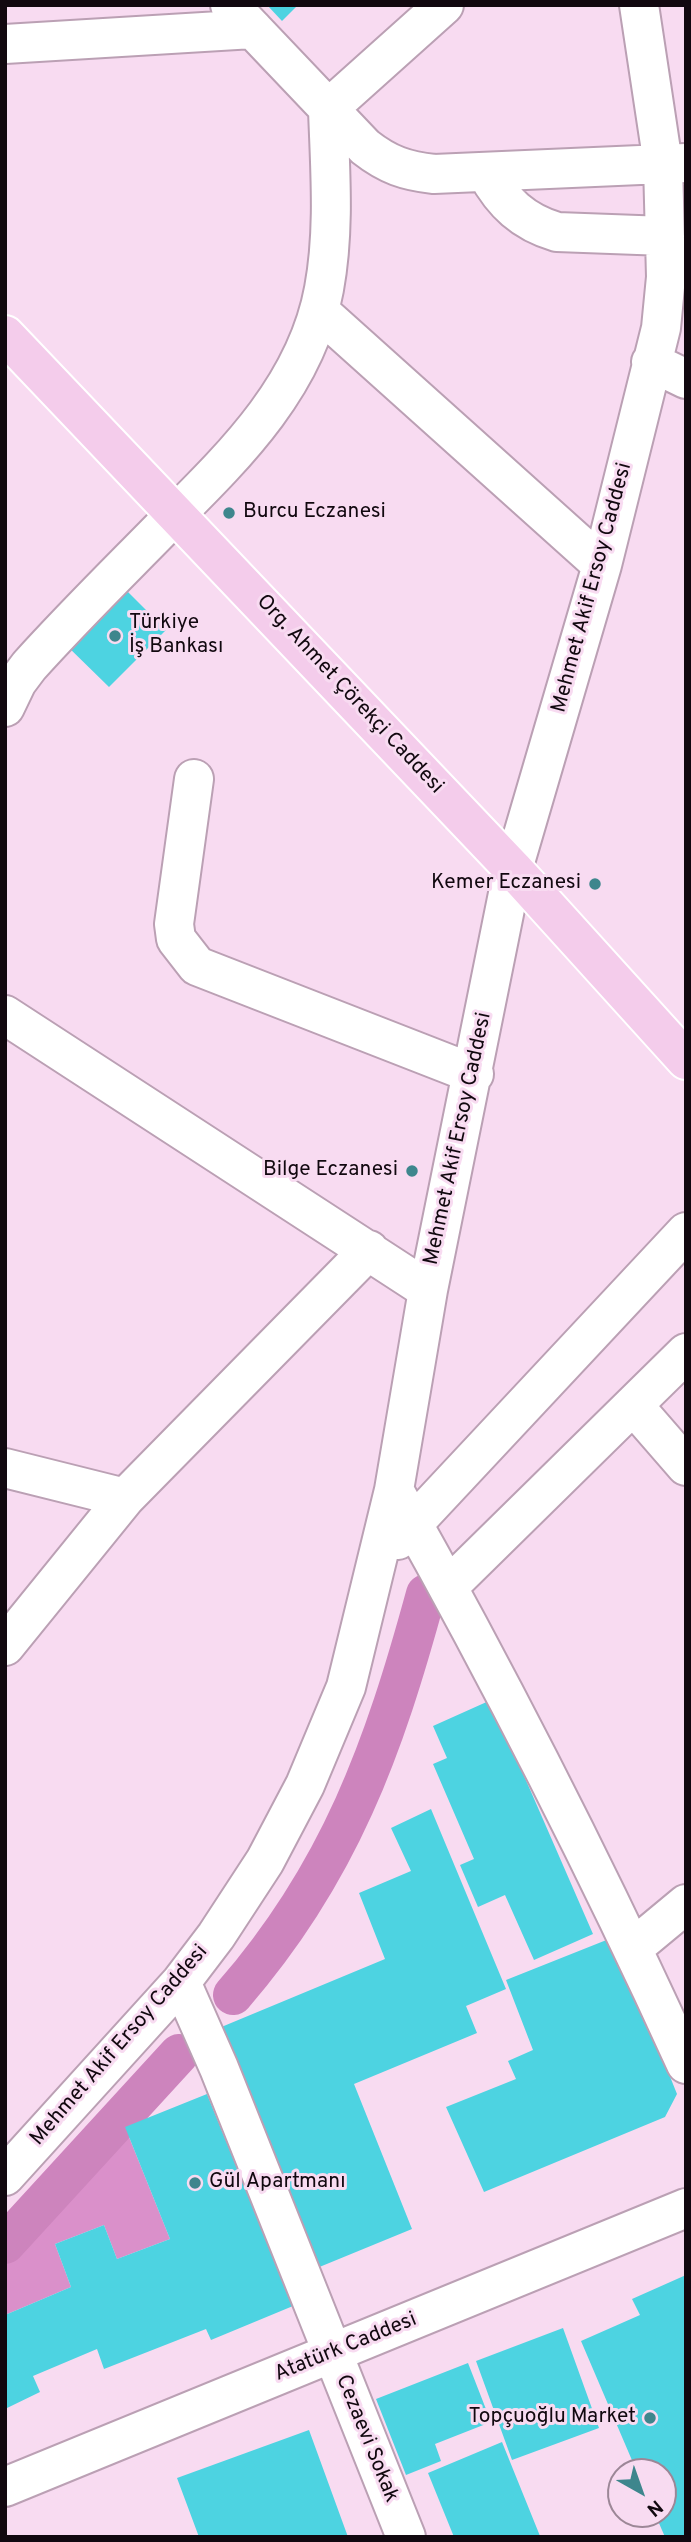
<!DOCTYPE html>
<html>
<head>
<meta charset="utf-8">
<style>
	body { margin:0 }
	#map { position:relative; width:691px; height:2542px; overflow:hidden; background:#f8dbf1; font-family:Overpass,sans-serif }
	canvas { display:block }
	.frame { position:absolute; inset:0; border:7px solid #11080f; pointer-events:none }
	.north { position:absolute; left:607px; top:2458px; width:70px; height:70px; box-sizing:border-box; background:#f8dbf1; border:2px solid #9c8797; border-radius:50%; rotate:140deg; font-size:19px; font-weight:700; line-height:28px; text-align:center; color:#11080f }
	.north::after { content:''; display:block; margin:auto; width:24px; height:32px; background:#3e868d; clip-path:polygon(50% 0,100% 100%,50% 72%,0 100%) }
</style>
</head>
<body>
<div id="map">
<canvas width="691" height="2542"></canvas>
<div class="frame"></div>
<div class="north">N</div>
</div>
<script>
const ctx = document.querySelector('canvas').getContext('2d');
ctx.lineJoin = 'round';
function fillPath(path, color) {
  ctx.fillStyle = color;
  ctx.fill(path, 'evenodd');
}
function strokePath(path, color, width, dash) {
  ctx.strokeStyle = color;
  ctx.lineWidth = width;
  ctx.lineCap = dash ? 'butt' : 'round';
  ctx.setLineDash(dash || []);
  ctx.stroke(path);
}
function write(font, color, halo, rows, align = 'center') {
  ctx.font = font + ' Overpass,sans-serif';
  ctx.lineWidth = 6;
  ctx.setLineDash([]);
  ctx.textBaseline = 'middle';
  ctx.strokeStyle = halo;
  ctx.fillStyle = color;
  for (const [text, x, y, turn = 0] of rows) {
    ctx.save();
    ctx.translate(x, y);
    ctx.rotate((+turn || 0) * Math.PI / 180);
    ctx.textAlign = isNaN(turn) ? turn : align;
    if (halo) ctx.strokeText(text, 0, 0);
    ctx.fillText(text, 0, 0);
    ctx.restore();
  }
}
fillPath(new Path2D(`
	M125,2127L170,2239L117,2259L104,2225L55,2244L71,2287L5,2315V2253Z`), '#da90ca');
strokePath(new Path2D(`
	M233,1995C340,1872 384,1748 426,1594
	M5,2244L179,2054`), '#cd84bd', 40);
fillPath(new Path2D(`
	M267,5H298L282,21Z
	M120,584L166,630L109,687L63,642Z
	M491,1700L593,1934L534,1960L505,1895L478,1907L460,1865L474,1859L433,1764L447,1758L433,1726Z
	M431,1809L506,1989L466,2006L477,2033L354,2084L412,2229L317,2268L219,2028L385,1959L359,1893L411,1871L391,1828Z
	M614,1937L677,2094L665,2117L484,2192L446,2107L516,2079L508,2061L533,2050L506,1980Z
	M207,2094L293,2306L211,2340L206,2329L104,2369L97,2349L33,2376L40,2392L5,2409V2315L71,2287L55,2244L104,2225L117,2259L170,2239L125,2127Z
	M686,2275V2537H665L655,2514H663V2472H637L581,2341L640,2315L632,2299Z
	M563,2328L599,2428L512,2460L476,2361Z
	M468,2363L491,2422L435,2444L441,2461L406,2475L376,2399Z
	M309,2430L348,2537H199L177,2478Z
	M502,2442L540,2536L454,2537L428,2473Z`), '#4dd3e1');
const minor = new Path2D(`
	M230,5L365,147C388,165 406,171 434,174L686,163
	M5,44L253,29
	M486,172C503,203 523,222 557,232L665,236
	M319,311L602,565
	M651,362L686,379
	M5,707L17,682L29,666C73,617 120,571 166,524C233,457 306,387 324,289C335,230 330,169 328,109L444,5
	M194,779L174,924L176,939L197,966L474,1074
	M5,1015L428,1290
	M633,1405L686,1466
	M5,1468L125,1498
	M394,1490C499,1677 597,1869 686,2064
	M398,1540L686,1232
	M448,1587L686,1353
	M5,1646L125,1498L369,1250
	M633,1948L686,1904
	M181,1982L219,2068L406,2537
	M5,2176L181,1982L216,1936L265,1861L305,1785L346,1687L394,1490L428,1290L513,869L602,565L661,328L666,277L663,164L639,5
	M5,2487L686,2208`);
const major = new Path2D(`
	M5,335L513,869L686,1060`);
strokePath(minor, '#bba0b4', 42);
strokePath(major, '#fff', 42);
strokePath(minor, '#fff', 38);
strokePath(major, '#f4cceb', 38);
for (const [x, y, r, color] of [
	[229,513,7,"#3e868d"],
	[115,636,7,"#3e868d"],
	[595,884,7,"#3e868d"],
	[412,1171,7,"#3e868d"],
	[195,2183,7,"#3e868d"],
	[650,2418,7,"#3e868d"]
]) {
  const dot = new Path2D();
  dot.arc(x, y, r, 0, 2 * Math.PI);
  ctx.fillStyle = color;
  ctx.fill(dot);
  strokePath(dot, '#f8dbf1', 2.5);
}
write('21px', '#11080f', '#f8dbf1', [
	["Burcu Eczanesi",243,513],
	["Türkiye",129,624],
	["İş Bankası",129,648],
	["Kemer Eczanesi",581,884,"right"],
	["Bilge Eczanesi",398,1171,"right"],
	["Gül Apartmanı",209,2183],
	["Topçuoğlu Market",636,2418,"right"]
], 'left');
write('21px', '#11080f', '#f8dbf1', [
	["Mehmet Akif Ersoy Caddesi",593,588,-75],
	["Org. Ahmet Çörekçi Caddesi",349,695,47],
	["Mehmet Akif Ersoy Caddesi",459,1139,-78],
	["Mehmet Akif Ersoy Caddesi",120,2046,-49],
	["Atatürk Caddesi",346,2348,-22],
	["Cezaevi Sokak",366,2439,68]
]);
</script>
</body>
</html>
